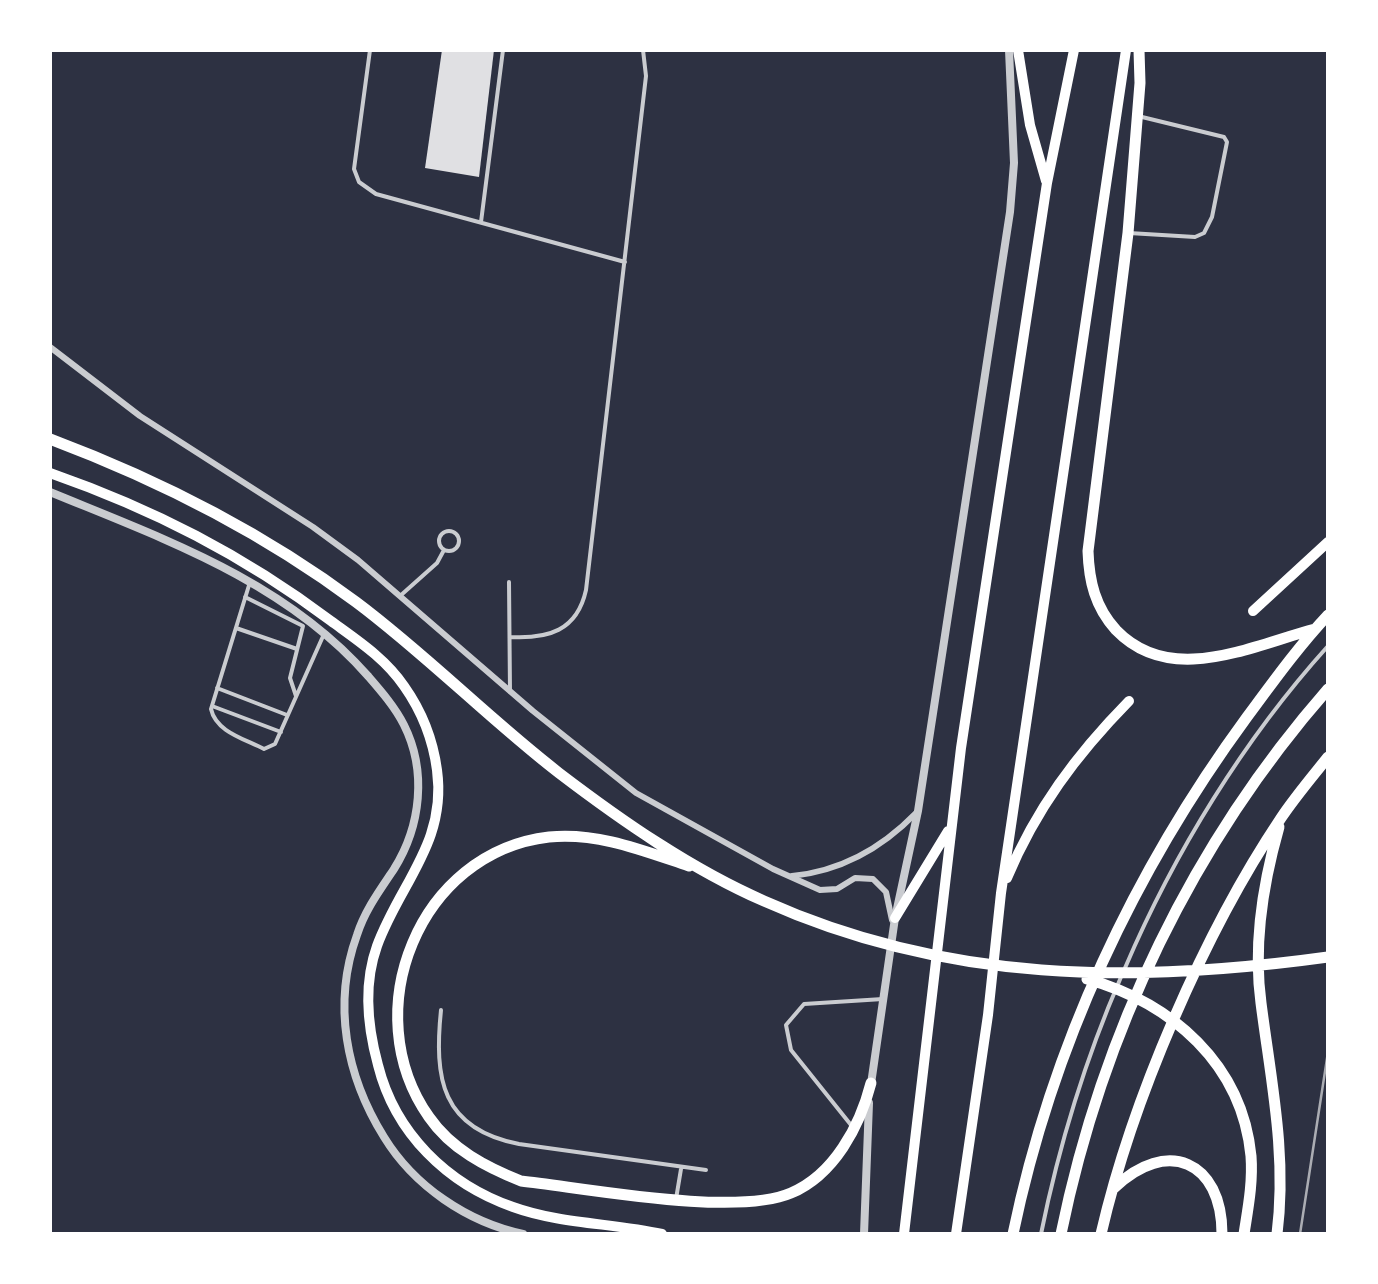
<!DOCTYPE html>
<html>
<head>
<meta charset="utf-8">
<style>
	body { margin:0 }
	#map { position:relative; width:1378px; height:1284px; overflow:hidden; background:#2d3142; font-family:Cabin,sans-serif }
	canvas { display:block }
	.frame { position:absolute; inset:0; border:52px solid #fff; pointer-events:none }
</style>
</head>
<body>
<div id="map">
<canvas width="1378" height="1284"></canvas>
<div class="frame"></div>
</div>
<script>
const ctx = document.querySelector('canvas').getContext('2d');
ctx.lineJoin = 'round';
function fillPath(path, color) {
  ctx.fillStyle = color;
  ctx.fill(path, 'evenodd');
}
function strokePath(path, color, width, dash) {
  ctx.strokeStyle = color;
  ctx.lineWidth = width;
  ctx.lineCap = dash ? 'butt' : 'round';
  ctx.setLineDash(dash || []);
  ctx.stroke(path);
}
fillPath(new Path2D(`
	M442,50H494L479,177L425,168Z`), '#e0e0e3');
strokePath(new Path2D(`
	M370,50L354,169L359,182L376,194L625,262
	M481,222L503,50
	M1129,233L1195,237L1204,233L1212,217L1227,142L1224,137L1142,117
	M439 541a10 10 0 1 1 20 0a10 10 0 1 1-20 0Z
	M250,582L211,709C216,732 245,739 264,749L275,744L324,634
	M509,582L510,692
	M400,596L437,563L444,550
	M245,597L303,626L290,678L296,696
	M236,628L297,649
	M510,637C548,639 577,631 586,590L646,76L643,50
	M217,688L287,715
	M212,706L281,732
	M1125,968C1174,853 1244,739 1328,646
	M441,1010C434,1078 441,1129 519,1144L706,1170
	M851,1125L791,1050L786,1025L804,1004L883,999
	M676,1199L681,1169
	M1041,1234C1059,1145 1085,1060 1121,977`), '#caccd0', 4);
strokePath(new Path2D(`
	M50,347L140,416L313,527L358,560L533,711L636,793L773,869L820,890L837,889L855,878L873,879L886,892L892,920
	M792,876C841,871 882,848 916,813`), '#caccd0', 6);
strokePath(new Path2D(`
	M50,492C164,539 285,581 368,676C381,691 395,707 404,725C427,771 421,826 394,869C380,890 365,910 357,935C332,1004 346,1076 384,1137C414,1186 467,1222 523,1234
	M871,1084L895,918L918,811L1010,212L1014,163L1009,50
	M864,1234L869,1103`), '#caccd0', 8);
strokePath(new Path2D(`
	M1018,50L1030,125L1046,181
	M50,473C153,509 243,555 331,621C357,640 385,658 404,686C421,710 433,740 437,770C447,843 400,883 377,946C363,985 367,1025 378,1065C395,1133 447,1184 513,1207C560,1224 613,1223 662,1234
	M1253,611L1328,542
	M1007,878C1036,809 1076,755 1129,701
	M895,918L948,831
	M904,1234L961,748L1047,183L1074,50
	M956,1234L988,1015L1001,893L1126,50`), '#fff', 10);
strokePath(new Path2D(`
	M1139,50L1140,83L1128,233L1088,551C1089,581 1095,607 1116,630C1171,687 1250,646 1315,629
	M50,439C159,480 262,532 356,602C427,655 489,719 559,773C622,821 691,869 764,901C947,983 1133,984 1328,957
	M689,866C644,851 598,832 549,837C419,852 355,1012 429,1117C451,1149 486,1167 521,1181C585,1188 735,1217 791,1193C834,1175 860,1126 871,1083
	M1087,979C1172,1003 1242,1064 1251,1156C1253,1183 1248,1208 1244,1234
	M1114,1188C1167,1137 1222,1161 1222,1234
	M1013,1234C1052,1046 1134,871 1247,717C1273,682 1298,647 1328,615
	M1061,1234C1102,1033 1193,843 1328,689
	M1101,1234C1132,1100 1204,933 1281,818C1295,797 1312,777 1328,757
	M1277,1234C1287,1155 1271,1081 1261,1003C1253,944 1263,883 1279,827`), '#fff', 11);
strokePath(new Path2D(`
	M1300,1234L1328,1052`), '#abadb3', 2.5);
</script>
</body>
</html>
